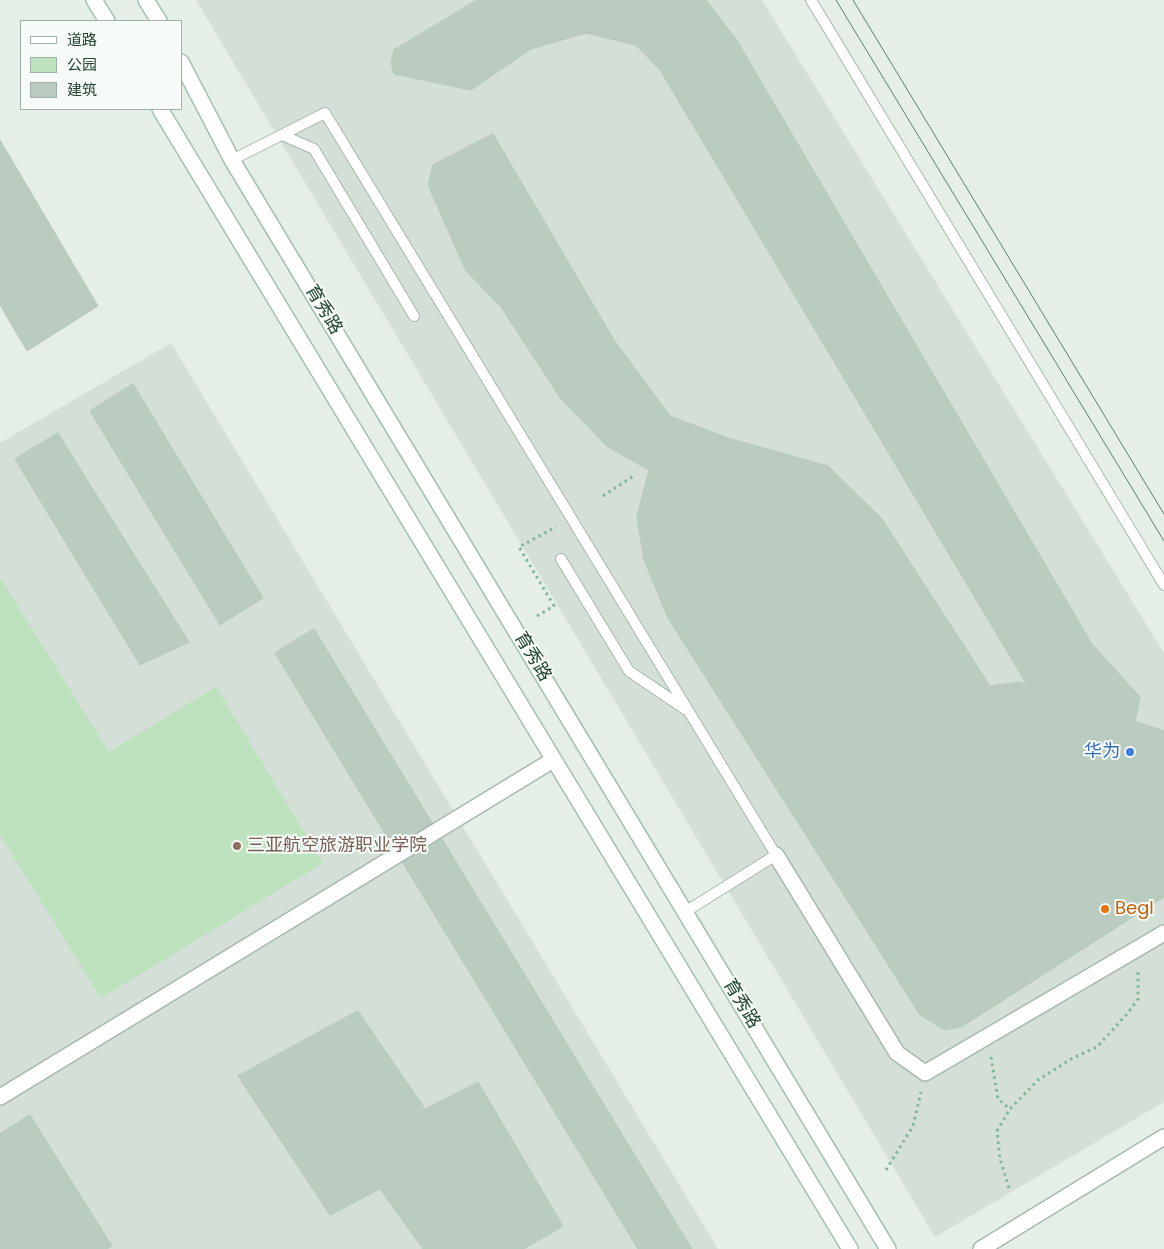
<!DOCTYPE html>
<html>
<head>
<meta charset="utf-8">
<style>
	body { margin:0 }
	#map { position:relative; width:1164px; height:1249px; overflow:hidden; background:#e5efe8; font-family:Poppins,"Noto Sans SC",sans-serif }
	canvas { display:block }
	.legend { position:absolute; left:20px; top:20px; width:162px; height:90px; box-sizing:border-box; background:#f6fbf7; border:1px solid #a1b1a8; margin:0; padding:6px 9px; list-style:none; font-size:15px; color:#224332 }
	.legend li { display:flex; align-items:center; gap:10px; height:25px }
	.legend b { width:25px; border:1px solid #a1b1a8 }
</style>
</head>
<body>
<div id="map">
<canvas width="1164" height="1249"></canvas>
<ul class="legend">
<li><b style="height:6px;background:#fff"></b>道路</li>
<li><b style="height:14px;background:#bde2bd"></b>公园</li>
<li><b style="height:14px;background:#bacbc0"></b>建筑</li>
</ul>
</div>
<script>
const ctx = document.querySelector('canvas').getContext('2d');
ctx.lineJoin = 'round';
function fillPath(path, color) {
  ctx.fillStyle = color;
  ctx.fill(path, 'evenodd');
}
function strokePath(path, color, width, dash) {
  ctx.strokeStyle = color;
  ctx.lineWidth = width;
  ctx.lineCap = dash ? 'butt' : 'round';
  ctx.setLineDash(dash || []);
  ctx.stroke(path);
}
function write(font, color, halo, rows, align = 'center') {
  ctx.font = font + ' Poppins,"Noto Sans SC",sans-serif';
  ctx.lineWidth = 4;
  ctx.setLineDash([]);
  ctx.textBaseline = 'middle';
  ctx.strokeStyle = halo;
  ctx.fillStyle = color;
  for (const [text, x, y, turn = 0] of rows) {
    ctx.save();
    ctx.translate(x, y);
    ctx.rotate((+turn || 0) * Math.PI / 180);
    ctx.textAlign = isNaN(turn) ? turn : align;
    if (halo) ctx.strokeText(text, 0, 0);
    ctx.fillText(text, 0, 0);
    ctx.restore();
  }
}
fillPath(new Path2D(`
	M196,0H762L1164,653V1102L935,1237Z
	M171,343L718,1249H0V443Z`), '#d3dfd7');
fillPath(new Path2D(`
	M0,578L109,752L216,687L323,863L101,998L0,835Z`), '#bde2bd');
const building = new Path2D(`
	M477,0H706L736,39L1092,644L1140,697L1135,721L1027,685L660,70L636,45L586,33L531,49L471,90L394,74L391,62L394,50Z
	M493,134L614,340L670,416L728,438L828,466L882,519L990,686L1019,682L1164,731V897L963,1026L945,1030L920,1015L668,618L644,560L637,516L649,470L608,447L561,399L501,307L466,271L428,185L433,165Z
	M0,140L98,306L27,351L0,305Z
	M133,384L263,598L220,625L90,411Z
	M58,433L89,483L189,642L140,665L15,459Z
	M314,629L692,1249H638L275,653Z
	M358,1011L425,1109L478,1082L563,1226L524,1249H423L380,1189L330,1215L238,1076Z
	M30,1115L112,1246L107,1249H0V1134Z`);
fillPath(building, '#bacbc0');
strokePath(building, '#b7cabd', 1);
const service = new Path2D(`
	M811,0L1164,585
	M282,135L314,149L414,316
	M232,160L325,113L776,855L685,912
	M561,559L629,671L685,709`);
const pedestrian = new Path2D(`
	M776,855L897,1053L925,1073L1164,933`);
const minor = new Path2D(`
	M0,1097L553,760`);
const tertiary = new Path2D(`
	M981,1249L1164,1137`);
const secondary = new Path2D(`
	M94,0L107,21
	M146,0L159,21
	M181,62L232,160L888,1249
	M160,109L850,1249`);
strokePath(service, '#a7b8ae', 12);
strokePath(pedestrian, '#a7b8ae', 18);
strokePath(minor, '#a7b8ae', 18);
strokePath(tertiary, '#a7b8ae', 18);
strokePath(secondary, '#a5bfb0', 18);
strokePath(new Path2D(`
	M603,496L635,475
	M537,616L554,606L519,547L556,527
	M991,1057L998,1099L1010,1109
	M886,1170L913,1126L921,1092
	M1009,1188L1000,1159L997,1131L1010,1109L1038,1080L1071,1059L1097,1047L1127,1014L1138,999V970`), '#83b599', 3, [2.5, 4]);
strokePath(service, '#fff', 10);
strokePath(pedestrian, '#fff', 15);
strokePath(minor, '#fff', 15);
strokePath(tertiary, '#fff', 15);
strokePath(secondary, '#fff', 15);
strokePath(new Path2D(`
	M836,0L1164,541
	M853,0L1164,514`), '#5d7e6d', 1);
for (const [x, y, r, color] of [
	[1130,752,5,"#3f7fe0"],
	[237,846,5,"#8d6e63"],
	[1105,909,5,"#e8710a"]
]) {
  const dot = new Path2D();
  dot.arc(x, y, r, 0, 2 * Math.PI);
  ctx.fillStyle = color;
  ctx.fill(dot);
  strokePath(dot, '#f6fbf7', 2);
}
write('18px', '#224332', '#f6fbf7', [
	["育秀路",323,310,59],
	["育秀路",532,657,59],
	["育秀路",741,1004,59]
]);
write('18px', '#366cbe', '#f6fbf7', [
	["华为",1120,752]
], 'right');
write('18px', '#785e54', '#f6fbf7', [
	["三亚航空旅游职业学院",247,846]
], 'left');
write('18px', '#c56008', '#f6fbf7', [
	["Begl",1115,909]
], 'left');
</script>
</body>
</html>
